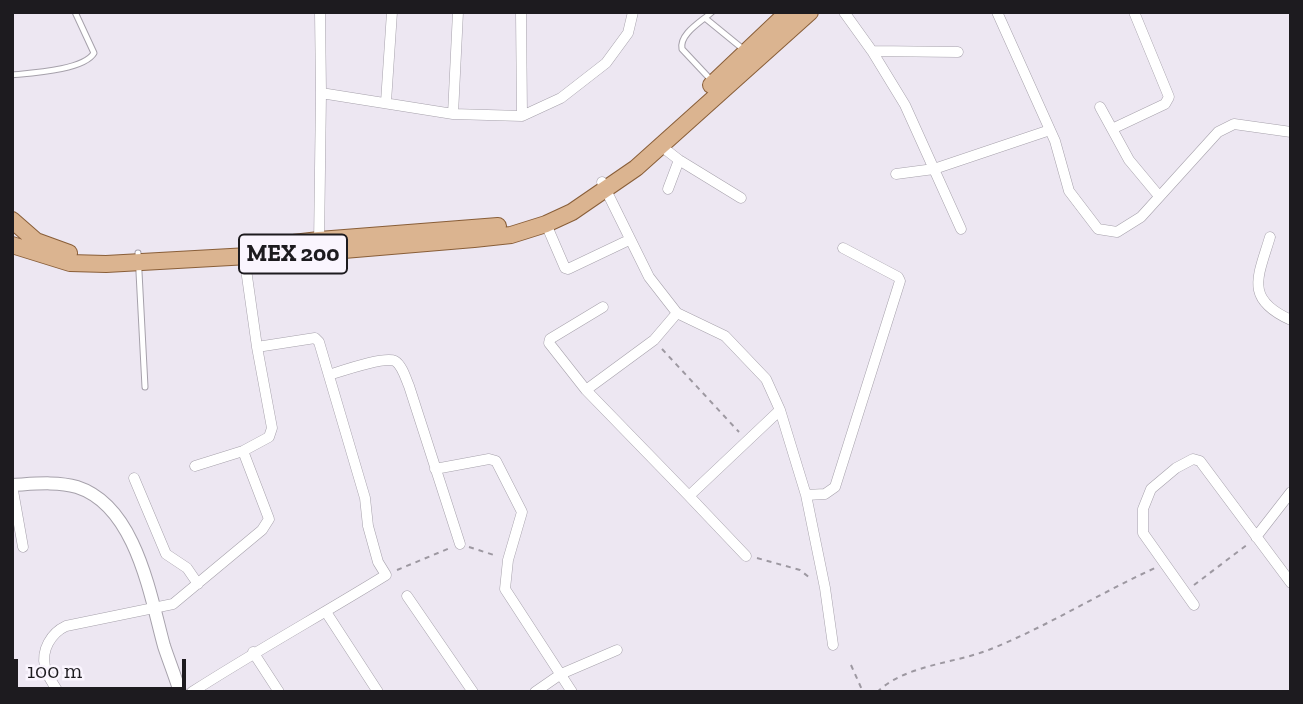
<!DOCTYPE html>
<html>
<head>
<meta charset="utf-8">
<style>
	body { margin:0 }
	#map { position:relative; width:1303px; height:704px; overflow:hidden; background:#ede7f2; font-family:"Zilla Slab",serif }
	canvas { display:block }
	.frame { position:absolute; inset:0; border:14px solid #1d1b1f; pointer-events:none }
	.scale { position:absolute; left:14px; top:659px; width:172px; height:32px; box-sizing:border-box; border:4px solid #1d1b1f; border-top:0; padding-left:9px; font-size:21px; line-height:24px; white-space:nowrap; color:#1d1b1f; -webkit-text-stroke:5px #faf5fe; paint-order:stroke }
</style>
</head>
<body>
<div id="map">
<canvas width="1303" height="704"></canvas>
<div class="frame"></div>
<div class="scale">100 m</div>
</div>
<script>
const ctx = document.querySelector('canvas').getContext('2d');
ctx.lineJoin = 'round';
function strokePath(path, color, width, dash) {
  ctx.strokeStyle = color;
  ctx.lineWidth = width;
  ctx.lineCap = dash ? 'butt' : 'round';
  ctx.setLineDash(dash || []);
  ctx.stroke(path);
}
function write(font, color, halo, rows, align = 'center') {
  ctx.font = font + ' "Zilla Slab",serif';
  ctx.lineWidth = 6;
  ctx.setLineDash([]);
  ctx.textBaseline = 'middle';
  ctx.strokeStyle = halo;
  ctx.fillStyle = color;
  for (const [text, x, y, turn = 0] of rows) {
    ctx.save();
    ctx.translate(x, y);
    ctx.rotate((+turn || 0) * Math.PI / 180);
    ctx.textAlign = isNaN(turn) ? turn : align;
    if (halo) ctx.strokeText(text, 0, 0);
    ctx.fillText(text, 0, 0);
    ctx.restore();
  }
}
const service = new Path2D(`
	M712,12C701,22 679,34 682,49L712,81
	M705,18L743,49
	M12,75C32,73 84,70 94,53L75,12
	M138,253L145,387`);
const minor = new Path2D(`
	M521,12L522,116
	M844,12L872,51L905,105L961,229
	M997,12L1055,141L1069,191L1098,229L1117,232L1141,217L1218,132L1234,124L1291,132
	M872,51L958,52
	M321,93L453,114L522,116L561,98L606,63L628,33L633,12
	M386,102L392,12
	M1100,107L1129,160L1159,196
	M453,114L458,12
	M1112,129L1165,104L1169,97L1134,12
	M661,146L679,160L741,198
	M896,174L934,169L1050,130
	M602,182L649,277L677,313L725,336L766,379L780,410L806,495L825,588L833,645
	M668,189L679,160
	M546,224L565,268L568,269L629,240
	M1270,237C1258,277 1244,299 1291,320
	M319,245L321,93L320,12
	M603,307L550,339L549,343L586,390L689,496L780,410
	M329,375C342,371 384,356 395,361C402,365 406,379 409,386L460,544
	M586,390L654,340L677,313
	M195,466L243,451L269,437L272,428L257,347L244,255
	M435,469L489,459L496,461L522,512L508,560L505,589L572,692
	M134,478L166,554L187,568L198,584
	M12,485L23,547
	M806,495L825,494L835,487L900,281L898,277L843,248
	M689,496L746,556
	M1256,537L1291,492
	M407,596L473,692
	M1194,605L1143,533V509L1151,489L1176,468L1193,459L1200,461L1291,583
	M326,612L378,692
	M253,652L279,692
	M58,692C54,684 46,675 45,667C41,650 51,633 66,626L173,604L262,530L269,519L243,451
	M192,692C256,651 321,615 386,575L378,562L368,526L365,498L319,342L315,338L257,347
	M535,692L561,674L617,650`);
const tertiary = new Path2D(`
	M12,485C32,484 57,481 77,487C136,506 150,595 164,646C169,661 175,676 180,692`);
const primary = new Path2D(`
	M711,85L788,12
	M12,220L36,241L69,253
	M12,245L70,263L106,264L320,252L474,239L511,235L546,224L572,212L636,168L810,12
	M276,245L319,240L498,226`);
strokePath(service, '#a6a1ab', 7);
strokePath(minor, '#a6a1ab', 11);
strokePath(tertiary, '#a6a1ab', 14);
strokePath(primary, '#895e38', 18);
strokePath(new Path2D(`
	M662,349L739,432
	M469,547L497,556
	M757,558L800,570L810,578
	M397,570L450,548
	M1194,585L1248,544
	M851,665L863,692
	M877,692C907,664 954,664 991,649C1048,626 1100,593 1155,568`), '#9d98a1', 2, [5, 5]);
strokePath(service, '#fff', 5);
strokePath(minor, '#fff', 10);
strokePath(tertiary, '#fff', 12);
strokePath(primary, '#dbb490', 16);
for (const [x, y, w] of [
	[293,254,108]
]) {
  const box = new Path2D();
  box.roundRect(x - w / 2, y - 19.5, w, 39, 5);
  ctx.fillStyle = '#faf5fe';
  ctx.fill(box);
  strokePath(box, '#1d1b1f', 2);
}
write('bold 23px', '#1d1b1f', null, [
	["MEX 200",293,254]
]);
</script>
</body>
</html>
